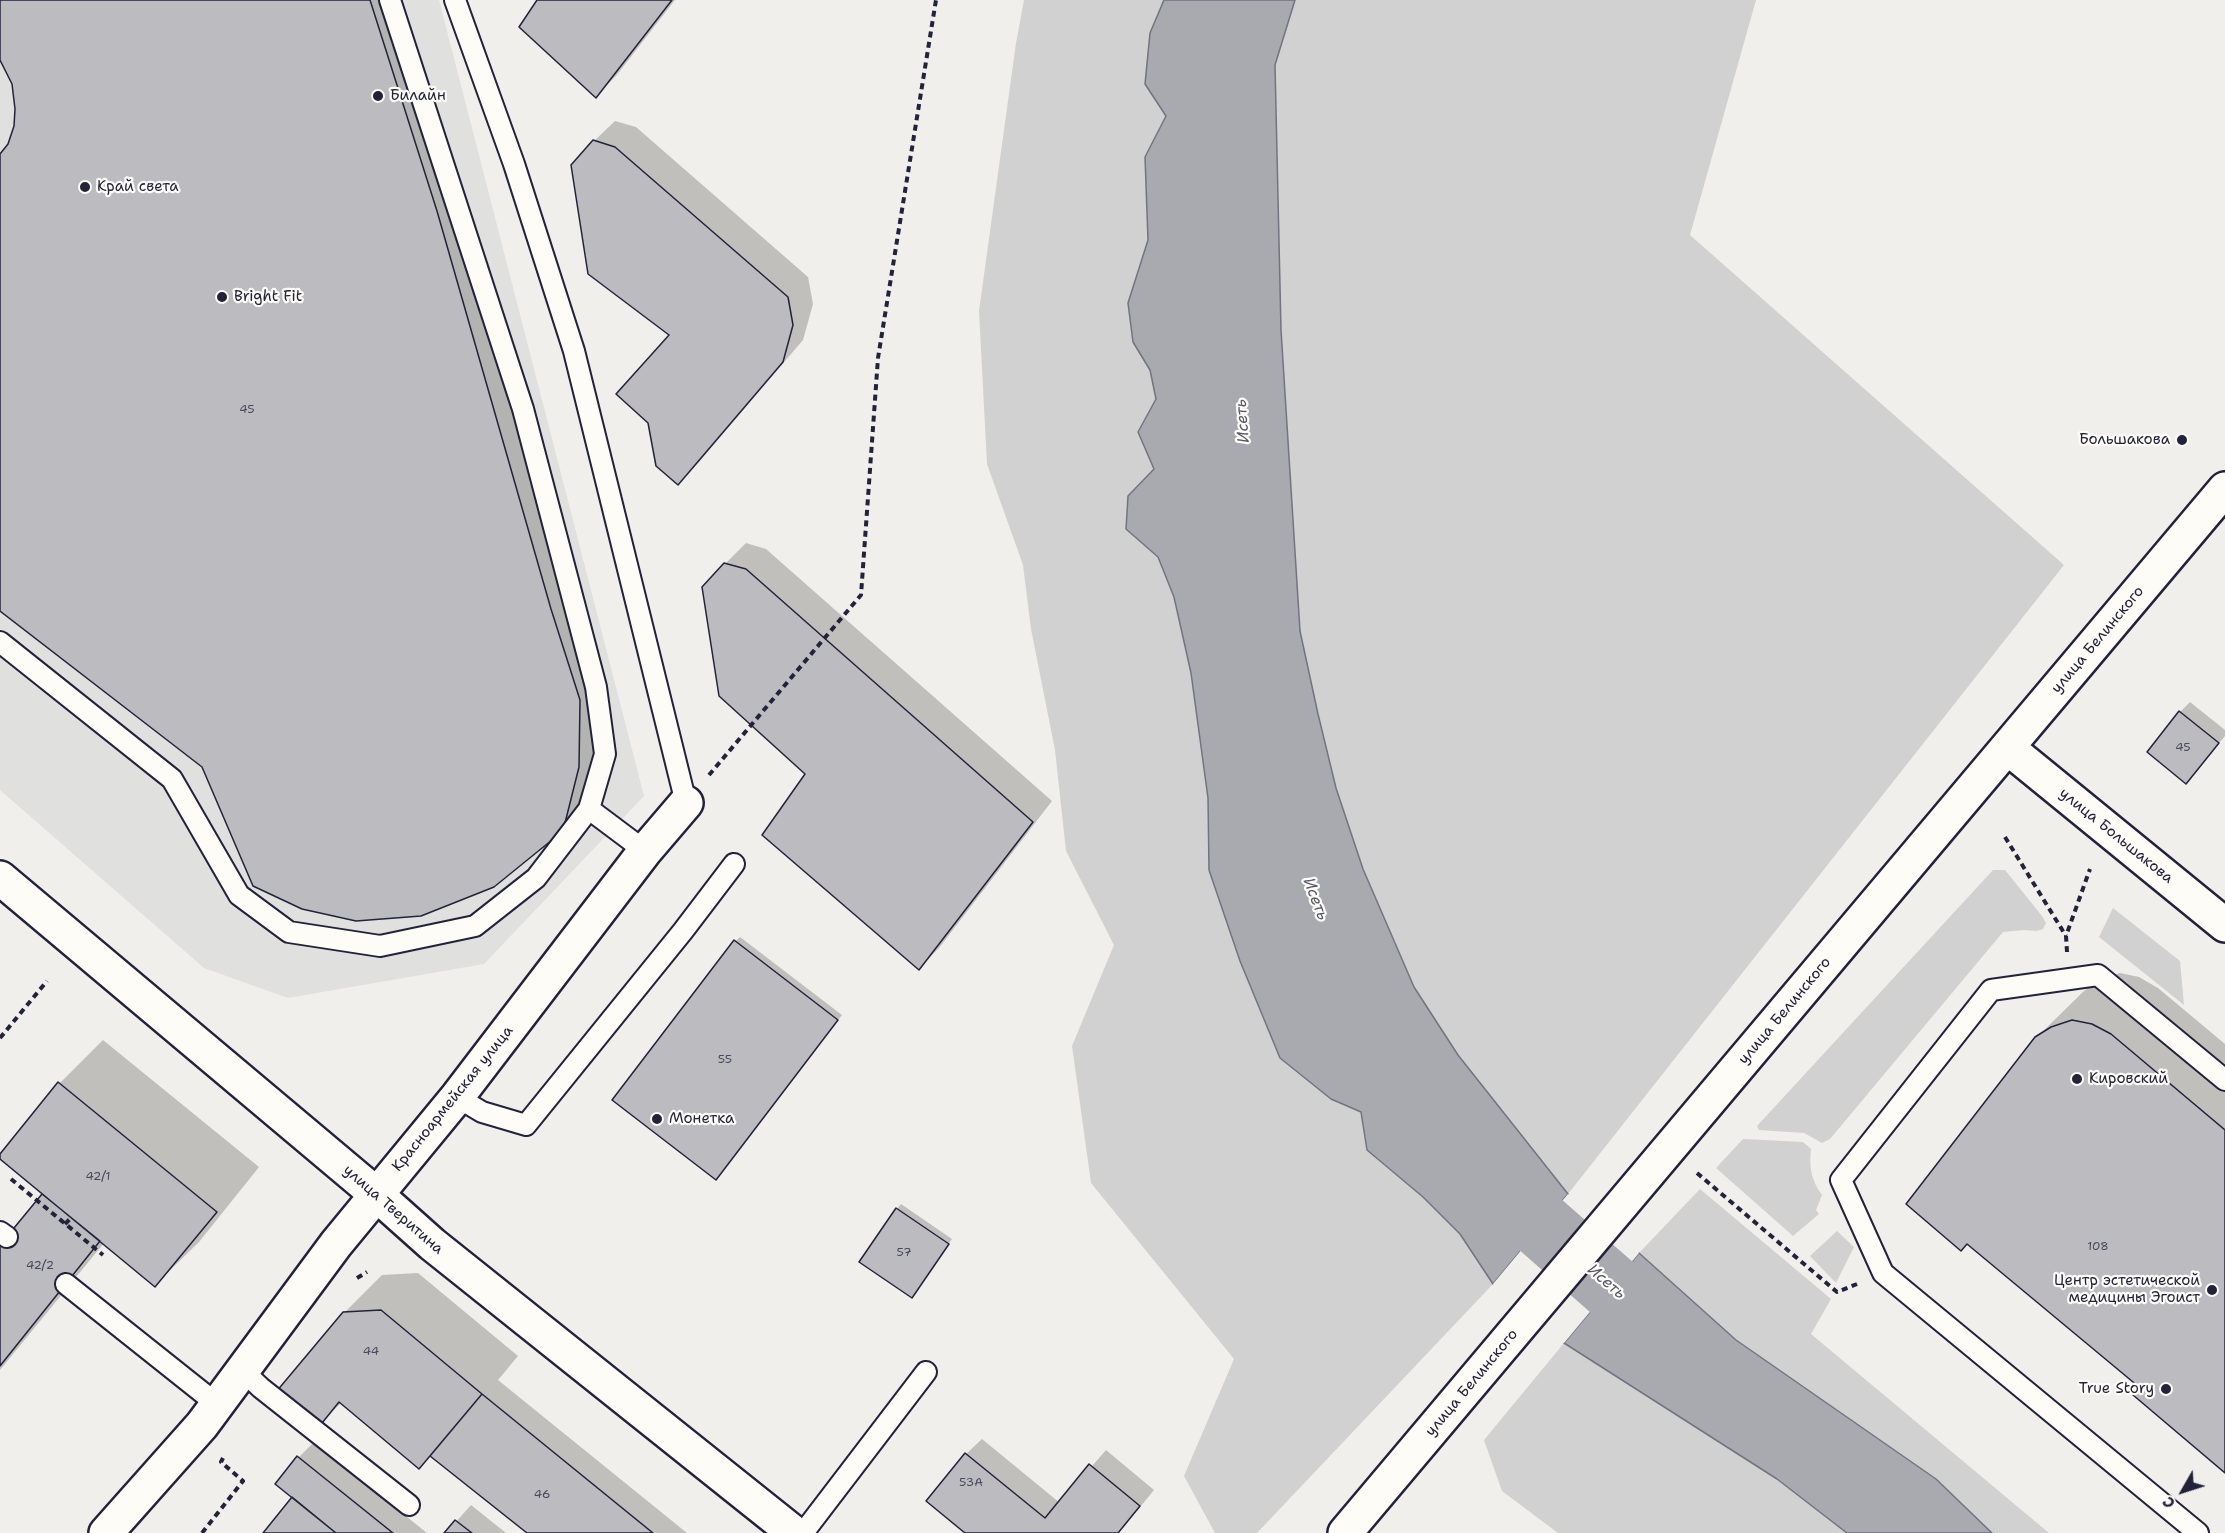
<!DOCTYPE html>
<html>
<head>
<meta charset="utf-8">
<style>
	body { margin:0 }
	#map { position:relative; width:2225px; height:1533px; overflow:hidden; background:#f0efec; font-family:"Shantell Sans",sans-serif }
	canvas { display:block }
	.north { position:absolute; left:2153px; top:1461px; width:60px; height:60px; -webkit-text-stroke:4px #fdfcf7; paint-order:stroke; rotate:231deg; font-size:16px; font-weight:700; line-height:24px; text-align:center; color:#22223b }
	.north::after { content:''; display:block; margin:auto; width:21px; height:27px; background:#22223b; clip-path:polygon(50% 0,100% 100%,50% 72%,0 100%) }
</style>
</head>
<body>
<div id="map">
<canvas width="2225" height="1533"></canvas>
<div class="north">С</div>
</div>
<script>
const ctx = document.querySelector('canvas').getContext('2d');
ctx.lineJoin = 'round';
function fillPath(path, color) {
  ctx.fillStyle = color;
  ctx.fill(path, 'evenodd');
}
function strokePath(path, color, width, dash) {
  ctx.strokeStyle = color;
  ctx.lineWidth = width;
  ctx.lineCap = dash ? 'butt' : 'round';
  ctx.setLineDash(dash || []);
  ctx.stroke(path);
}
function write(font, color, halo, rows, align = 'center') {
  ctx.font = font + ' "Shantell Sans",sans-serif';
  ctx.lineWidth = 4.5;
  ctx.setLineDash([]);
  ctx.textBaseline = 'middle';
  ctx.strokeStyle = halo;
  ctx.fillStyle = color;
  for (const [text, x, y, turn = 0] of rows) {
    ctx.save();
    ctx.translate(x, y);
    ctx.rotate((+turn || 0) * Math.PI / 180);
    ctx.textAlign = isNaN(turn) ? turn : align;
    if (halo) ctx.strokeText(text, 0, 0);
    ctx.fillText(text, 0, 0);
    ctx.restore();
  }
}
fillPath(new Path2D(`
	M0,0H439L644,796L484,964L288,998L204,968L0,790Z`), '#e0e0df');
fillPath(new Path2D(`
	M1024,0H1164L1150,33L1166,116L1145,158L1148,240L1128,303L1133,342L1150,370L1156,399L1138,432L1154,469L1128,496L1127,529L1158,557L1174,597L1191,673L1208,798L1209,870L1331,1099L1361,1112L1367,1150L1423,1197L1460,1234L1493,1284L1257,1533H1215L1184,1476L1234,1359L1091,1183L1072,1046L1114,945L1066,851L1055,750L1031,629L1023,565L987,464L979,311L1016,43Z
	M1295,0H1756L1690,235L2064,565L1568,1194L1458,1055L1414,987L1363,869L1336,788L1318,714L1300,631L1281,330L1275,65Z
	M1993,870H2005L2042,916L2046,923L2043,929L2037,931L2024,930L2003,932L1830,1139L1822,1143L1804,1133L1759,1130L1757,1126Z
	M2113,908L2180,961L2184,1005L2099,937Z
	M1743,1139L1803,1142L1811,1149C1809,1167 1811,1180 1822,1195L1816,1210L1819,1214L1793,1236L1716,1168Z
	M1700,1189L1831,1299L1811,1334L2049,1533H1992L1936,1479L1736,1340L1639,1253Z
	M1837,1231L1854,1247L1836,1283L1810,1256Z
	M1564,1343L1777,1479L1847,1533H1558L1502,1491L1484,1440Z`), '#d2d1d1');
const water = new Path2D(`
	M1164,0H1295L1275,65L1281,330L1300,631L1318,714L1336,788L1363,869L1414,987L1458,1055L1568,1194L1493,1284L1460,1234L1423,1197L1367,1150L1361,1112L1331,1099L1280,1058L1240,961L1209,870L1208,798L1191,673L1174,597L1158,557L1126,529L1128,496L1154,469L1138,432L1156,399L1150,370L1133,342L1128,303L1148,240L1145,157L1166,116L1145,84L1150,33Z
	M1639,1253L1736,1340L1936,1479L1992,1533H1847L1777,1479L1564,1343Z`);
fillPath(water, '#a9a9b0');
strokePath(water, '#737381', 1.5);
fillPath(new Path2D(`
	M1568,1194L1570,1196L1495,1286L1493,1284Z
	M1637,1251L1639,1253L1564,1343L1562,1342Z`), '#f0efec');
fillPath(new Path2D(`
	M0,0H396L570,589L599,745L582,809L562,830L203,766L0,610V156L10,145L16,126L17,109L13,83L0,58Z
	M539,0H675L616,76L596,96Z
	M615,121L636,127L808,277L813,304L803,340L698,463L678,483L672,335L594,141Z
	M746,543L766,549L1052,801L939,948L919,968L807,774L725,564Z
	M2190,702L2225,730V736L2186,782L2180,712Z
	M740,937L842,1015L720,1173L736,941Z
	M2120,973L2139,977L2158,988L2225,1044V1471L2141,1386L2036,1038L2084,991L2100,980Z
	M103,1040L259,1167L199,1242L155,1285L104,1243L0,1370V1248L44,1194L0,1156L60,1083Z
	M901,1204L952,1239L916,1292L897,1209Z
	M418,1273L518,1356L498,1380L687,1533H530L431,1455L419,1467L342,1402L318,1426L344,1313L382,1275Z
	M982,1439L1060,1503L1106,1450L1154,1490L1119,1533H967L928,1501L966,1454Z
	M314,1442L427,1533H265L294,1497L299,1457Z
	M471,1505L506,1533H446Z`), '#0003');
strokePath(new Path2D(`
	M1480,1158L1526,1212L1633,1306L1683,1342`), '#a9a9b0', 66);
const building = new Path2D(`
	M0,0H370L437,211L551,609L580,700L579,767L563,831L494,887L421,916L356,921L302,909L253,886L202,767L0,611V154L8,144L14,126L15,109L12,84L0,60Z
	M537,0H672L596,98L519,27Z
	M593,140L615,147L788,297L793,325L783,362L678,485L656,466L648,423L616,394L669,335L588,274L571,165Z
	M724,563L746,569L1033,822L919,970L762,835L805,774L719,696L702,587Z
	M2179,711L2219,743L2186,784L2147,752Z
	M734,940L838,1020L716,1180L612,1100Z
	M2072,1020L2092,1024L2111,1034L2225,1130V1473L2133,1395L2139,1387L1967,1244L1961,1251L1906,1204L2035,1037L2051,1027Z
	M58,1082L217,1212L155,1287L0,1159V1154Z
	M42,1194L100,1241L0,1366V1245Z
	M896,1208L949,1244L912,1298L859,1262Z
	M381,1310L482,1394L419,1469L339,1402L318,1428L276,1392L343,1312Z
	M482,1394L653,1533H527L430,1456Z
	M965,1453L1045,1518L1089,1464L1140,1506L1118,1533H965L926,1501Z
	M297,1456L393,1533H336L275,1484Z
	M292,1497L336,1533H263Z
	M455,1520L472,1533H444Z`);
fillPath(building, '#bcbcc0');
strokePath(building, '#22223b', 1.5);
const lane = new Path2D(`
	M390,0L523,409L596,687L605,754L589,809L645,851
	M455,0L514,164L574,351L686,803
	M0,642L172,779L239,895L289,932L380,946L475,926L536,878L589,809
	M457,1097L482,1112L526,1125L683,931L734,864
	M0,1232L7,1237
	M66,1284L218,1405
	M243,1371L261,1388L409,1505
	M803,1533L926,1372
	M2198,1533L1883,1273L1841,1180L1991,990L2098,975L2225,1080`);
const street = new Path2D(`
	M106,1533L202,1425L336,1244L457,1097L645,851L686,803`);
const secondary = new Path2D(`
	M2008,748L2225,925
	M0,878L376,1194L432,1244L794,1533
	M1345,1533C1640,1186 1932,837 2225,489`);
strokePath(lane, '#22223b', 24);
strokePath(street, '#22223b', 38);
strokePath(secondary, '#22223b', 38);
strokePath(new Path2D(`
	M709,775L861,595L878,358L936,0
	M2005,837L2066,936
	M2067,952L2066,936L2090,869
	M0,1038L47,981
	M1697,1173L1837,1292L1857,1284
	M11,1179L103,1255
	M65,1224L71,1218
	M357,1278L367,1272
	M202,1533L243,1481L221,1462L223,1458`), '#22223b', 4, [6, 4.5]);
strokePath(lane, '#fdfcf7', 20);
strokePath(street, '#fdfcf7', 33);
strokePath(secondary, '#fdfcf7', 33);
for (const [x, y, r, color] of [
	[378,96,6,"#22223b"],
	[85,187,6,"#22223b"],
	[222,297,6,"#22223b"],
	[2182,440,6,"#22223b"],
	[2077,1079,6,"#22223b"],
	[657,1119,6,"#22223b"],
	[2212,1290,6,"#22223b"],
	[2166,1389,6,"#22223b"]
]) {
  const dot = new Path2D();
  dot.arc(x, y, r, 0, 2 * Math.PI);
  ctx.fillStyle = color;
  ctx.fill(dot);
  strokePath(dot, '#fdfcf7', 2);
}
write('12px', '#48485c', null, [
	["45",247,410],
	["45",2183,748],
	["55",725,1060],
	["42/1",98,1177],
	["108",2098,1247],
	["57",904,1253],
	["42/2",40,1266],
	["44",371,1352],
	["53А",971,1483],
	["46",542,1495]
]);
write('15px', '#22223b', '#fdfcf7', [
	["Билайн",390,96],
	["Край света",97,187],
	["Bright Fit",234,297],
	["Большакова",2170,440,"right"],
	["Кировский",2089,1079],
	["Монетка",669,1119],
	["Центр эстетической",2200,1281,"right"],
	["медицины Эгоист",2200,1298,"right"],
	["True Story",2154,1389,"right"]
], 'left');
write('15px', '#22223b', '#fdfcf7', [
	["улица Белинского",2098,640,-50],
	["улица Большакова",2116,836,39],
	["улица Белинского",1785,1011,-50],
	["Красноармейская улица",453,1099,-51],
	["улица Тверитина",393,1210,41],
	["улица Белинского",1472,1383,-50]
]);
write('italic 16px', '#58586a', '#fdfcf7', [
	["Исеть",1243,421,-94],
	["Исеть",1315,899,69],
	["Исеть",1606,1282,41]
]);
</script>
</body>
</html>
